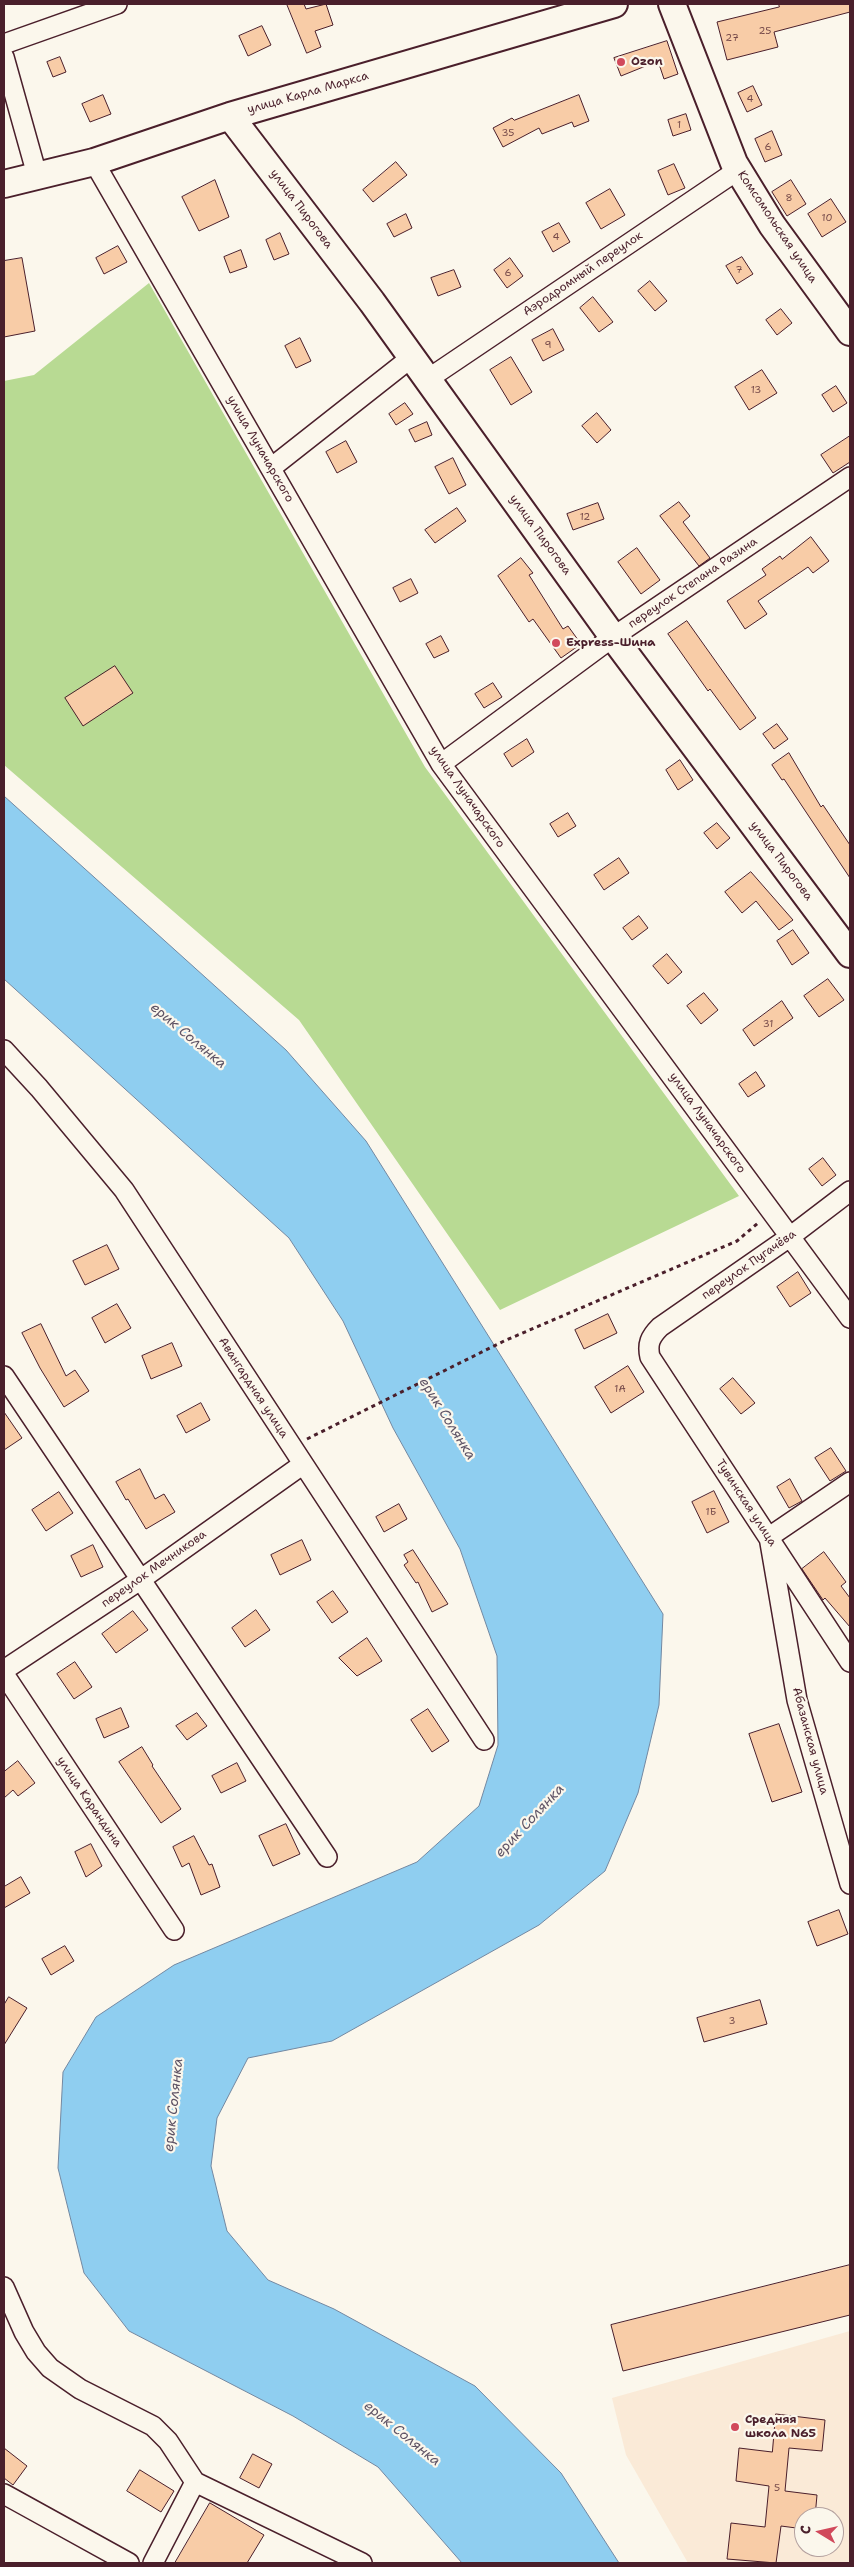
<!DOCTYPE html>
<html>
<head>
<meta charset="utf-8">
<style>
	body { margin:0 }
	#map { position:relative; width:854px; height:2567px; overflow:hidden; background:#fbf7ec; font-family:"Shantell Sans",sans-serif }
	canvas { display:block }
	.frame { position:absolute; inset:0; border:5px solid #4a1f2b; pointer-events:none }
	.north { position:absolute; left:794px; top:2507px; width:50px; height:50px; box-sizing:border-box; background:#fbf7ec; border:1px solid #b4a19f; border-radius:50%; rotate:279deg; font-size:14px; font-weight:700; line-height:20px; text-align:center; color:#4a1f2b }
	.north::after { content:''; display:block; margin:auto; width:18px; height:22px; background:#d1495b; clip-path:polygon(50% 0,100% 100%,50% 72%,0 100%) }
</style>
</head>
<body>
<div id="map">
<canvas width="854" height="2567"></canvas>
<div class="frame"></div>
<div class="north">С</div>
</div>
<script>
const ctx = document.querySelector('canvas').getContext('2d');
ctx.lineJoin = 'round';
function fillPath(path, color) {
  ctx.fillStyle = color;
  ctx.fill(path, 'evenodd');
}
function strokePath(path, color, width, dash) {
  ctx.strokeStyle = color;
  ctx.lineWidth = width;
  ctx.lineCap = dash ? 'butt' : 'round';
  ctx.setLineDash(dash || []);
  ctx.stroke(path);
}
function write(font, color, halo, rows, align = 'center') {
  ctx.font = font + ' "Shantell Sans",sans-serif';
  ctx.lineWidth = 4.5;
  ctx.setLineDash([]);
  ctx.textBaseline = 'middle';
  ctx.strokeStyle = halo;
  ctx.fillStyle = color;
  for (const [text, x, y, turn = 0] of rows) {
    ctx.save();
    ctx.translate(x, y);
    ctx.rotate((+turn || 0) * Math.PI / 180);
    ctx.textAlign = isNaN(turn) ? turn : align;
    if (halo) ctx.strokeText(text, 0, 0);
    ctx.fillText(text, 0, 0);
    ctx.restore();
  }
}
fillPath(new Path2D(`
	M850,2331V2563H688L626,2455L612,2398ZM804,2517H834V2547H804Z`), '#faead7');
fillPath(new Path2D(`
	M149,283L425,767L739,1196L500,1310L299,1020L4,765V381L34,375Z`), '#b8da93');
const water = new Path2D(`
	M4,796L286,1050L366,1141L663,1614L659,1705L638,1793L605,1871L539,1925L332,2041L248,2058L217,2118L211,2166L227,2231L268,2280L334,2309L475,2386L561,2473L619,2563H462L378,2467L293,2416L129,2331L84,2273L58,2168L63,2072L96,2017L174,1965L417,1862L479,1806L498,1745L497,1656L460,1549L393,1428L343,1321L289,1238L4,979Z`);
fillPath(water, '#8fcef0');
strokePath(water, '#7388a1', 1);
const building = new Path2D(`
	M287,4H304L306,9L326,4L333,25L315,31L321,47L307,53Z
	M779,4H850V12L774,32L778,47L727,60L717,22L779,7Z
	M262,26L271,45L248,56L239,36Z
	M667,41L678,74L664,79L658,61L621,76L614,58Z
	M60,57L66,72L53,77L47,62Z
	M753,86L762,105L747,112L738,93Z
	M103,95L111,114L90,122L82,104Z
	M579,95L589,121L574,127L572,122L542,134L539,128L503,147L493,128L512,118L514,120Z
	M686,114L691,130L673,136L668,120Z
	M772,131L782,155L765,162L755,139Z
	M396,162L407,175L373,202L363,190Z
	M674,164L685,188L668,195L658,171Z
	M215,180L229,217L199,231L182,197Z
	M791,180L806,204L787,216L772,192Z
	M610,189L625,215L601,229L586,203Z
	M831,199L846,222L822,237L808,214Z
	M406,214L412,228L394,237L387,224Z
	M559,223L570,242L553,252L542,232Z
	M280,233L289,254L274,260L266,240Z
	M118,246L127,262L104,274L96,258Z
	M241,250L247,267L230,273L224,257Z
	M742,257L753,274L737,284L726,266Z
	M22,258L35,331L4,337V261Z
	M510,258L523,276L507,288L494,270Z
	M454,270L461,287L438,296L431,278Z
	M650,281L667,301L655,311L638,291Z
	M593,297L613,322L599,332L580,308Z
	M781,309L792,323L777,335L766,320Z
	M553,329L564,350L543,361L532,340Z
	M300,338L311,361L296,368L285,346Z
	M511,357L532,392L511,405L490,370Z
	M762,370L777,393L749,410L735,387Z
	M836,386L847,403L833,412L822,395Z
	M405,403L413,414L396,425L389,414Z
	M597,413L611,430L597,443L582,426Z
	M427,422L432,435L415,442L409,430Z
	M850,436V462L833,473L821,455Z
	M346,441L357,462L337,473L326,452Z
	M453,458L466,485L449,494L435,467Z
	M679,502L690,516L683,522L710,558L699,566L660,516Z
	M598,503L604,519L573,530L567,514Z
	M457,508L466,521L435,543L425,530Z
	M811,537L829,561L813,573L808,567L758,601L767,614L745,629L727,601L766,575L762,569L780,556L782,559Z
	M637,548L660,580L641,594L618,562Z
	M521,558L533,573L529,575L563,629L568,626L581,644L561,658L533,619L529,622L498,576Z
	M411,579L418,593L400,602L393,588Z
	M687,621L756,718L740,730L710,689L708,691L668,634Z
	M441,636L449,651L434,658L426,644Z
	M115,666L133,693L83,726L65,698Z
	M493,683L502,697L484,708L475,694Z
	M777,724L788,739L774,749L763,734Z
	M527,739L534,752L512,767L504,754Z
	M789,753L821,807L823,805L850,845V878L784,779L782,780L772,765Z
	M680,760L693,780L678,790L666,770Z
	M568,813L576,826L558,837L550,824Z
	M717,823L730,838L717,849L704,833Z
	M619,858L629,873L604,890L594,875Z
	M751,872L793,920L779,930L756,901L742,913L725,892Z
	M639,916L648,928L632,940L623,928Z
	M793,930L809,953L792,965L777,941Z
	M667,954L682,972L668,984L653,966Z
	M828,979L844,1000L819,1017L804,996Z
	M704,993L718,1010L701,1024L687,1006Z
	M782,1001L793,1018L754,1046L743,1030Z
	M756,1072L765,1086L748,1097L739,1084Z
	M823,1158L836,1175L822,1186L809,1169Z
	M107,1245L119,1269L85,1285L73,1261Z
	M798,1272L811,1293L790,1307L777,1287Z
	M117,1304L131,1328L105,1343L92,1318Z
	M608,1314L617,1333L584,1349L575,1330Z
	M41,1324L66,1376L75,1370L89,1391L64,1407L40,1368L22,1333Z
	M172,1343L182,1366L151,1379L142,1356Z
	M628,1366L644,1392L611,1413L595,1387Z
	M733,1378L755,1403L741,1414L720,1389Z
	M201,1403L210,1420L186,1433L177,1416Z
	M4,1412L22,1438L4,1450Z
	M831,1448L846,1471L830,1481L815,1458Z
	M140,1469L155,1499L164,1494L175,1512L146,1529L128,1499L126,1500L116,1482Z
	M790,1479L802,1501L789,1508L777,1487Z
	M714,1491L729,1522L707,1533L692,1502Z
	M59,1492L73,1513L46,1531L32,1510Z
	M399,1504L407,1519L384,1532L376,1517Z
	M302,1540L311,1560L280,1575L271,1555Z
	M93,1545L103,1567L81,1577L71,1556Z
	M413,1550L448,1604L432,1612L418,1582L416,1583L404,1565L408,1562L404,1555Z
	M824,1552L846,1582L841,1586L850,1598V1627L825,1598L823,1600L802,1569Z
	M333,1591L348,1612L332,1623L317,1602Z
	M256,1610L270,1630L245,1647L232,1628Z
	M133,1611L148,1630L116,1653L102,1634Z
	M367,1638L382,1661L357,1676L339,1658Z
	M75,1662L92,1687L74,1699L57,1674Z
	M121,1708L129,1727L104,1738L96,1719Z
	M428,1709L449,1741L432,1752L411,1720Z
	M197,1713L207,1726L187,1740L176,1726Z
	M779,1724L802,1792L772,1802L749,1734Z
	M142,1747L153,1765L152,1766L181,1809L161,1823L119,1762Z
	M18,1761L35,1783L18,1796L13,1790L4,1798V1772Z
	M237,1763L246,1781L221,1793L212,1776Z
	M286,1824L300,1854L273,1866L259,1836Z
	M194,1836L209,1865L212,1864L220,1887L201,1895L189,1863L182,1867L173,1847Z
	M91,1844L102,1866L86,1877L75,1852Z
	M21,1877L30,1893L4,1908V1887Z
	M839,1910L848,1934L817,1946L808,1922Z
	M65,1946L74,1961L51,1975L42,1959Z
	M9,1997L27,2008L4,2045V2005Z
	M760,2000L767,2024L704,2042L697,2018Z
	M850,2265V2315L623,2371L611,2325Z
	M776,2414L825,2420L822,2451L789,2448L785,2491L817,2495L815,2517H804V2529L781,2526L776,2563L727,2559L731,2523L765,2527L769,2486L736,2481L739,2448L772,2452Z
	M4,2448L27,2466L13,2485L4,2478Z
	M253,2454L272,2464L259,2488L240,2478Z
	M140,2470L174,2491L161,2512L127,2491Z
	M210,2503L264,2535L247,2563H175Z`);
fillPath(building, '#f8cca7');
strokePath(building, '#4a1f2b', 1);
const minor = new Path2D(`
	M4,44L117,4
	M4,57L37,175
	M94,162L441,764L850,1318
	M428,379L738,170
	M271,468L412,357
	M441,764L613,637L850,477
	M4,1050L39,1088L124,1190L484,1740
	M850,1191L791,1236L660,1327C650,1337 647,1344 650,1357L850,1662
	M4,1376L327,1857
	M850,1482L769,1537L797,1700L850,1884
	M4,1670L140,1580L302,1465
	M4,1674L174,1930
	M4,2287L24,2332L36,2352L50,2368L80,2389L153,2426L168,2441L195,2482L362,2563
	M4,2494L129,2563
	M153,2563L195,2482`);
const secondary = new Path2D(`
	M672,4L734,163L772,225L850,332
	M230,116L372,302L613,637L850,954
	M4,184L94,162L230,116L614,4`);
strokePath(minor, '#4a1f2b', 22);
strokePath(secondary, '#4a1f2b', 30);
strokePath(new Path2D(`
	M307,1439L504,1341L737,1241L758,1223`), '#4a1f2b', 3, [4, 4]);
strokePath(minor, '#fbf7ec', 19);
strokePath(secondary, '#fbf7ec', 26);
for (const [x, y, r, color] of [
	[621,62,5,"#d1495b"],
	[556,643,5,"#d1495b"],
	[735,2427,5,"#d1495b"]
]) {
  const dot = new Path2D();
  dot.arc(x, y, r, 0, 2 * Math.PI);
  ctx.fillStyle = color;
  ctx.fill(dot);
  strokePath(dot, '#fbf7ec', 2);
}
write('10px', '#764a4a', null, [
	["25",765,31],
	["27",732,38],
	["4",750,99],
	["1",679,125],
	["35",508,133],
	["6",768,147],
	["8",789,198],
	["10",827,218],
	["4",556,237],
	["7",739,270],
	["6",508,273],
	["9",548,345],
	["13",756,390],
	["12",585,517],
	["31",768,1024],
	["1А",620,1389],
	["1Б",711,1512],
	["3",732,2021],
	["5",777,2488]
]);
write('bold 12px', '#4a1f2b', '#fbf7ec', [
	["Ozon",631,62],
	["Express-Шина",566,643],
	["Средняя",745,2420],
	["школа N65",745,2434]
], 'left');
write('12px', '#4a1f2b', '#fbf7ec', [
	["улица Карла Маркса",308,93,-16],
	["улица Пирогова",301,209,53],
	["Комсомольская улица",777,227,56],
	["Аэродромный переулок",583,274,-34],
	["улица Луначарского",260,449,60],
	["улица Пирогова",540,535,54],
	["переулок Степана Разина",693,583,-34],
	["улица Луначарского",467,797,55],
	["улица Пирогова",781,861,53],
	["улица Луначарского",707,1123,54],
	["переулок Пугачёва",749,1265,-35],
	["Авангардная улица",253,1388,57],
	["Тувинская улица",746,1503,57],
	["переулок Мечникова",154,1569,-35],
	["Абазанская улица",810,1741,75],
	["улица Карандина",89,1802,56]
]);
write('italic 14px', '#5f5466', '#fbf7ec', [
	["ерик Солянка",188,1036,40],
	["ерик Солянка",447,1419,58],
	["ерик Солянка",530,1821,-47],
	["ерик Солянка",174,2105,-84],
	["ерик Солянка",402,2434,39]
]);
</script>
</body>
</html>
